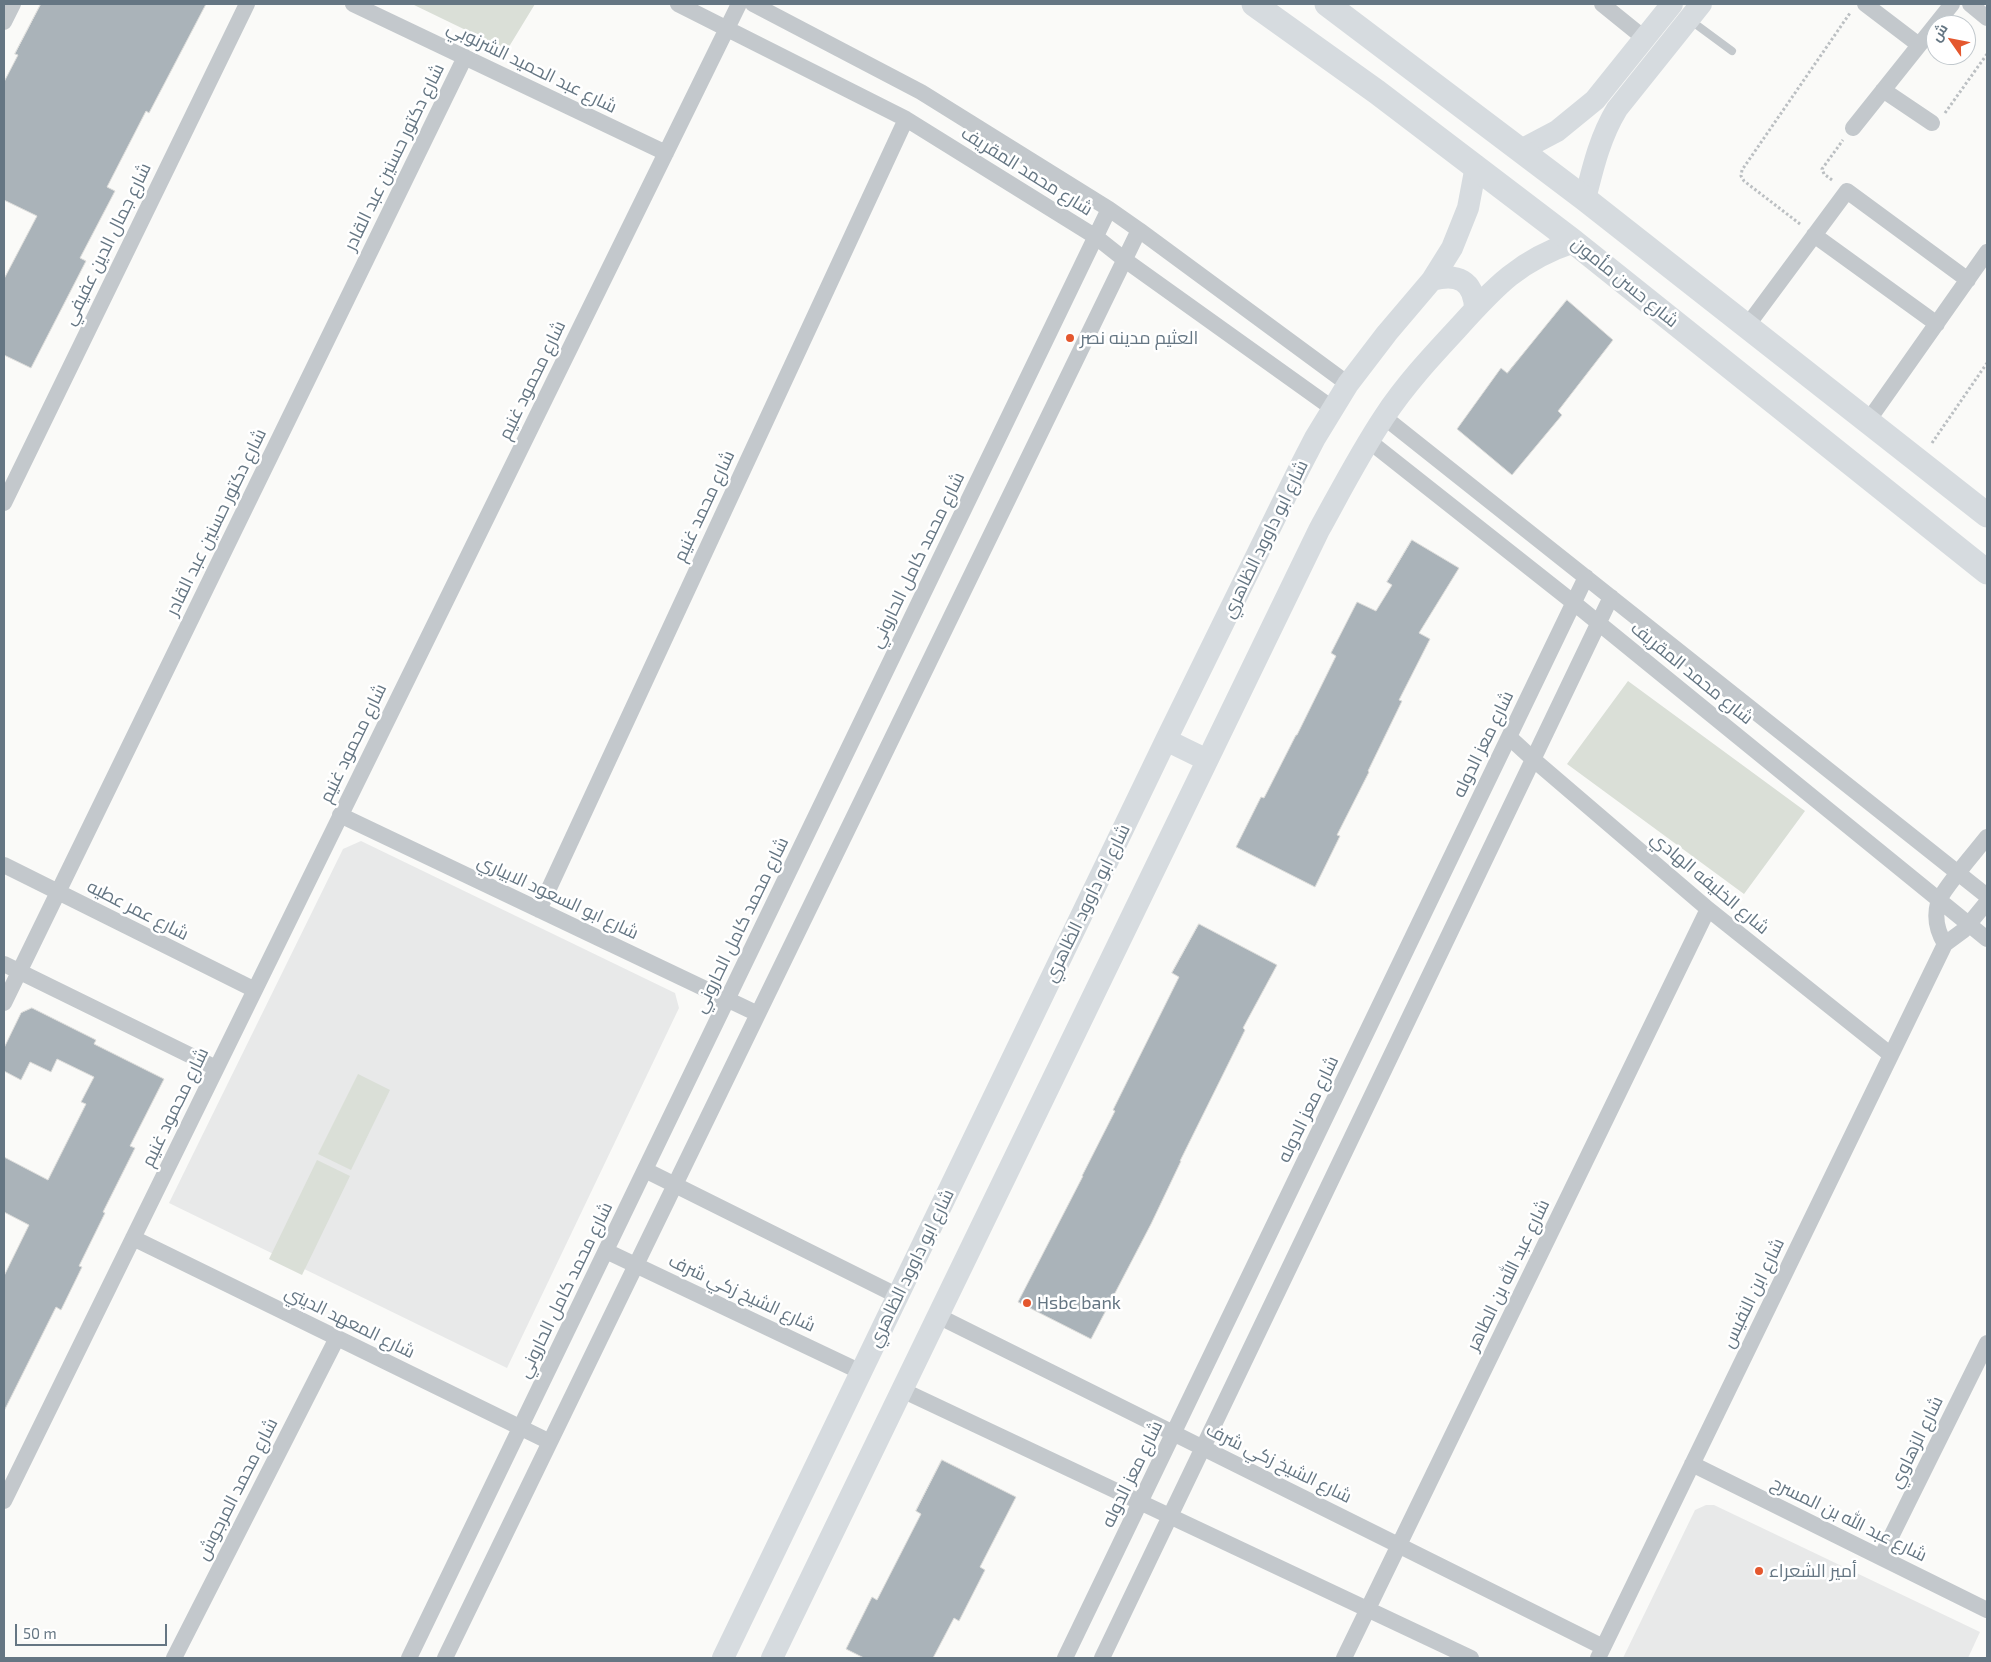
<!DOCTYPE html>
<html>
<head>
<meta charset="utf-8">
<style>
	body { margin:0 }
	#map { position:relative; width:1991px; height:1662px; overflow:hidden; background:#fafaf8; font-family:"Exo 2",Cairo,sans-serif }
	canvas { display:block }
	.frame { position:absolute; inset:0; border:5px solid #657683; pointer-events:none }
	.north { position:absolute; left:1926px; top:15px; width:50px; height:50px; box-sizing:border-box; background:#fff; border:1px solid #c1c8cd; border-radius:50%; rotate:303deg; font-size:14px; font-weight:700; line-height:20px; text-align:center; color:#657683 }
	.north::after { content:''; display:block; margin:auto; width:18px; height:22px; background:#e4572e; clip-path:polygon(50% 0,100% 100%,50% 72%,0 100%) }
	.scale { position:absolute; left:15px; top:1624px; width:152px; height:22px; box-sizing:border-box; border:2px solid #657683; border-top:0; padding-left:6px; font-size:15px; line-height:18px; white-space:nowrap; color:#657683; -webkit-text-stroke:4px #fff; paint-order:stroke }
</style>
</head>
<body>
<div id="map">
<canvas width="1991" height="1662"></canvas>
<div class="frame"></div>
<div class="north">ش</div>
<div class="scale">50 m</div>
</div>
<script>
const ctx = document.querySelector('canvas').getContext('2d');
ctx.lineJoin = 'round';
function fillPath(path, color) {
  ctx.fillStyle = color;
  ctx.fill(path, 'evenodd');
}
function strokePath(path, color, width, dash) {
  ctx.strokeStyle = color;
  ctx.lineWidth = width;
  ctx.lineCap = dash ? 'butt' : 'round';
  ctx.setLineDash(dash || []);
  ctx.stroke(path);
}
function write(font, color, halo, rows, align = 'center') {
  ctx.font = font + ' "Exo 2",Cairo,sans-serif';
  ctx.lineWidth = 5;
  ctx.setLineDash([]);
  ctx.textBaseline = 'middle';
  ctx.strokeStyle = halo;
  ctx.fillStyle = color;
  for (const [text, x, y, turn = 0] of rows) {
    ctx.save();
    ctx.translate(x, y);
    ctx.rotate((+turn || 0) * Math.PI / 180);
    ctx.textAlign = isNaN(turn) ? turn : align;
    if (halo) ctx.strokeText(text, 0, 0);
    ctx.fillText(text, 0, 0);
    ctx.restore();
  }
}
fillPath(new Path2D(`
	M361,841L675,993L679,1008L507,1368L169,1203L343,849Z
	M1706,1505H1714L1980,1632L1968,1658H1623L1695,1510Z`), '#e8e9e9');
fillPath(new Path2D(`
	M412,4H535L507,50Z
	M1628,681L1805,811L1744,894L1567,764Z
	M358,1074L390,1090L351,1170L318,1154Z
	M317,1160L350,1176L302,1275L269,1259Z`), '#dadfd7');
const building = new Path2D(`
	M41,4H206L149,113L146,111L107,187L115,191L80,258L86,261L31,368L4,355V279L37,216L4,200V82L18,55L15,54Z
	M1567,300L1613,340L1558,411L1562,415L1512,475L1457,429L1501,368L1507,373Z
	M1412,540L1459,568L1419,633L1430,639L1399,700L1402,701L1368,771L1369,772L1337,835L1340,836L1315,887L1236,847L1261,797L1264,798L1296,735H1297L1336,656L1331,653L1357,602L1376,611L1392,585L1387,582Z
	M1199,924L1277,965L1243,1028L1245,1030L1180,1161H1181L1151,1224L1091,1339L1018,1302L1083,1176H1082L1115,1111L1113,1110L1179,977L1172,973Z
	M32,1008L96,1040L94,1044L164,1079L130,1146L135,1148L103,1212L105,1213L79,1266L82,1267L61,1310L56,1307L4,1411V1276L29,1225L4,1212V1157L48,1180L86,1104L81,1102L94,1077L57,1059L51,1072L30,1062L21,1080L4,1071V1048L21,1013Z
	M942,1460L1016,1497L980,1567L985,1570L959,1621L954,1618L933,1658H864L846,1649L872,1597L877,1600L921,1514L916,1511Z`);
fillPath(building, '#aab3b9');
strokePath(building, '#dcdcda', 1);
strokePath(new Path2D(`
	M1945,113L1987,54
	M1832,180L1824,174L1822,169L1843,140
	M1800,224L1744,181L1741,176L1742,170L1850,13
	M1932,443L1987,363`), '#bbbfc2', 3, [2.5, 2.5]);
strokePath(new Path2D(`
	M1690,20L1732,51`), '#c3c8cc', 8);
strokePath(new Path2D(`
	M353,4L666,153
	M678,4L906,119L1096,237L1125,260L1332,408
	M753,4L921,92L1109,209L1139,230L1348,384
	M1602,4L1644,38
	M1865,4L1919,45
	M1970,4L1987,18
	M4,22L13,4
	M1883,90L1932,123
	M1853,128L1952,4
	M1814,235L1937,324
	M1747,326L1847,191L1968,280
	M1384,417L1987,896
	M1868,421L1987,252
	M1369,441L1574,603L1987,939
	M4,503L247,4
	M1509,737L1534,760L1708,909L1891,1055
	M340,815L758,1014
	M4,865L255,990
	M539,910L906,119
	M1945,944C1937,931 1934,918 1938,903C1941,891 1977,850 1987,837
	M4,964L216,1068
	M4,1003L465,57
	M645,1170L898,1296
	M133,1238L550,1442
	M606,1251L861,1372
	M938,1316L1603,1647
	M902,1390L1471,1658
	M1692,1464L1987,1610
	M4,1501L739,4
	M1881,1557L1987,1343
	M174,1658L337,1338
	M409,1658L1109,209
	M445,1658L1139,230
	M1065,1658L1586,577
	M1102,1658L1611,597
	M1344,1658L1708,909
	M1598,1658L1945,944L1964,930L1987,902`), '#c3c8cc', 16);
strokePath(new Path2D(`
	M1521,150L1557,131L1595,100L1672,4
	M1585,199C1593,167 1600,137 1617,109L1701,4
	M1432,280C1457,273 1474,280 1475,309
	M1166,740L1207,760
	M723,1658L1166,740L1299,469L1315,438L1348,384L1387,333L1432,280L1452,248L1468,208L1476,166
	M772,1658L1319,530C1340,492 1360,453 1384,417C1405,385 1431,357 1457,329C1495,287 1519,260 1574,242`), '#d6dbdf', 22);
strokePath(new Path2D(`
	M1254,4L1377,92L1574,242L1987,572
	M1327,4L1585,199L1987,515`), '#d6dbdf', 25);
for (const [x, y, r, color] of [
	[1070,338,5,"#e4572e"],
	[1027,1303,5,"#e4572e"],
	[1759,1571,5,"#e4572e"]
]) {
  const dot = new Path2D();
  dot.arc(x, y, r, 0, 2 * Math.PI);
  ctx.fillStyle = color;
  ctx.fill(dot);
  strokePath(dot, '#fff', 2);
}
write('18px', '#657683', '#fff', [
	["شارع عبد الحميد الشرنوبي",532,67,26],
	["شارع دكتور حسنين عبد القادر",394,157,-64],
	["شارع محمد المقريف",1027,171,32],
	["شارع جمال الدين عفيفي",107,244,-64],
	["شارع حسن مأمون",1625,282,39],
	["شارع محمود غنيم",532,380,-64],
	["شارع محمد غنيم",704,506,-65],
	["شارع دكتور حسنين عبد القادر",216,522,-64],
	["شارع ابو داوود الظاهري",1265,539,-64],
	["شارع محمد كامل الحاروني",917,560,-64],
	["شارع محمد المقريف",1692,673,39],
	["شارع محمود غنيم",353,743,-64],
	["شارع معز الدوله",1483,744,-64],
	["شارع الخليفه الهادي",1710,883,40],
	["شارع ابو السعود الابياري",558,897,25],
	["شارع ابو داوود الظاهري",1087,903,-64],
	["شارع عمر عطيه",138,910,27],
	["شارع محمد كامل الحاروني",741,925,-64],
	["شارع محمود غنيم",175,1107,-64],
	["شارع معز الدوله",1308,1109,-64],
	["شارع ابو داوود الظاهري",911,1268,-64],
	["شارع عبد الله بن الطاهر",1508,1275,-64],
	["شارع محمد كامل الحاروني",565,1290,-64],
	["شارع الشيخ زكي شرف",742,1293,25],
	["شارع ابن النفيس",1753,1293,-64],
	["شارع المعهد الديني",350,1322,26],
	["شارع الزهاوي",1916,1442,-64],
	["شارع الشيخ زكي شرف",1279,1463,26],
	["شارع معز الدوله",1132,1474,-64],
	["شارع محمد المرجوش",237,1489,-63],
	["شارع عبد الله بن المسرح",1849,1519,26]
]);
write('18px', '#657683', '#fff', [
	["العثيم مدينه نصر",1080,338],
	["Hsbc bank",1037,1303],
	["أمير الشعراء",1769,1571]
], 'left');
</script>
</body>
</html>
